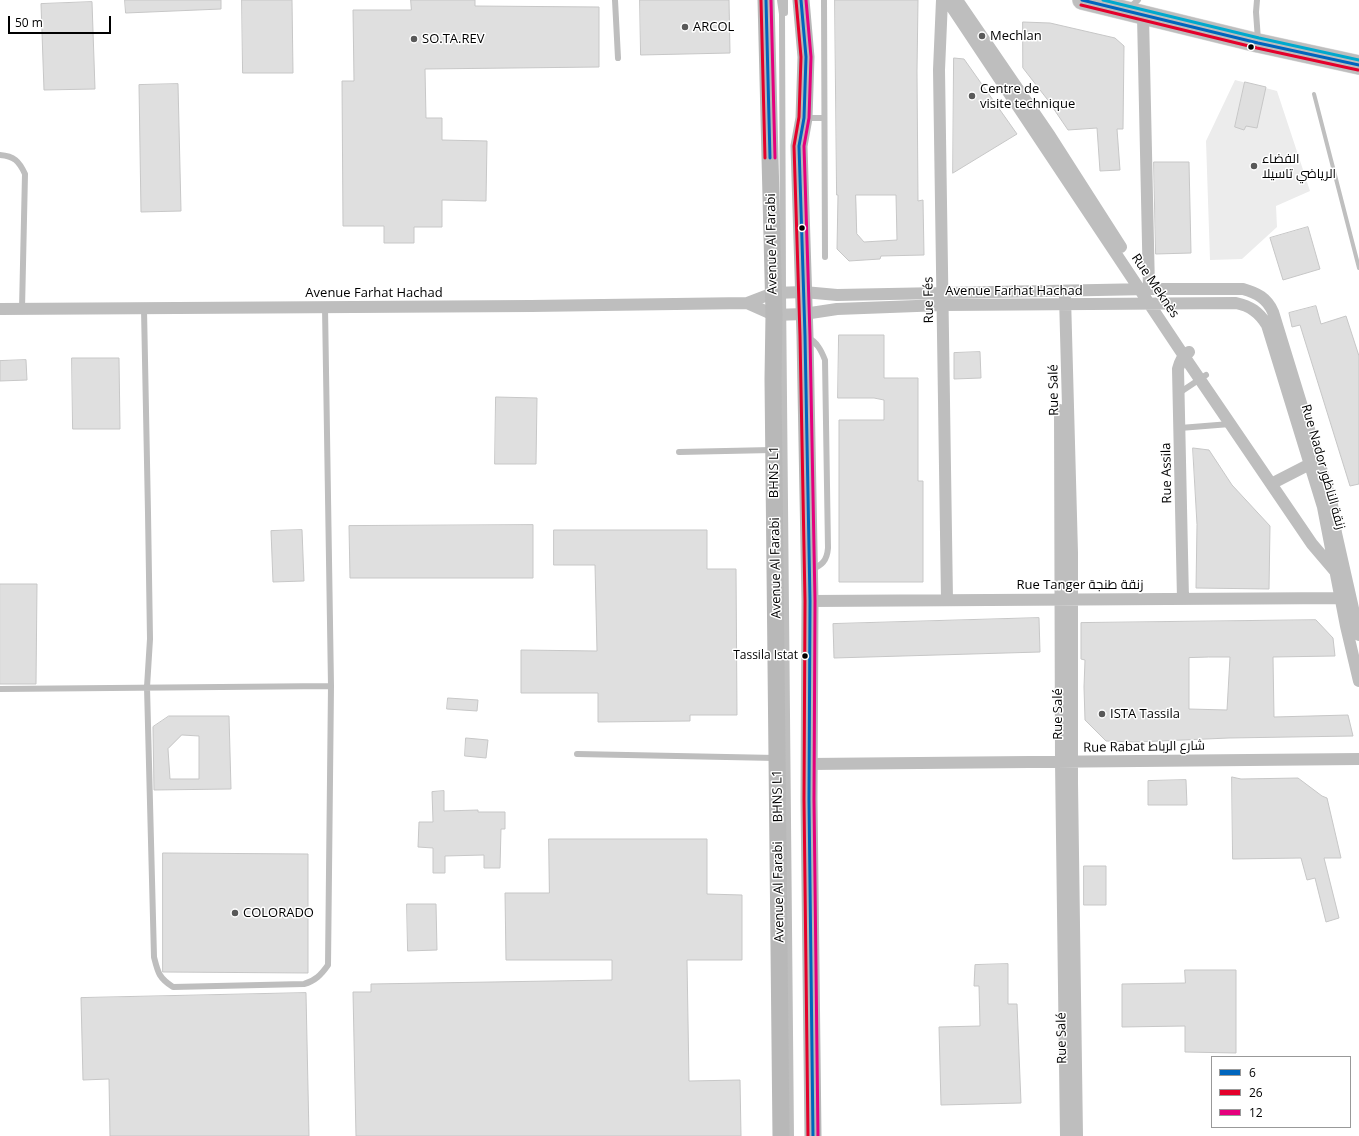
<!DOCTYPE html>
<html>
<head>
<meta charset="utf-8">
<style>
	body { margin:0 }
	#map { position:relative; width:1359px; height:1136px; overflow:hidden; background:#fff; font-family:"Open Sans",sans-serif }
	canvas { display:block }
	.legend { position:absolute; left:1211px; top:1056px; width:140px; height:72px; box-sizing:border-box; background:#fff; border:1px solid #999; margin:0; padding:5px 7px; list-style:none; font-size:12px; color:#000 }
	.legend li { display:flex; align-items:center; gap:8px; height:20px }
	.legend b { width:20px; border:1px solid #999 }
	.scale { position:absolute; left:8px; top:16px; width:103px; height:18px; box-sizing:border-box; border:2px solid #000; border-top:0; padding-left:5px; font-size:12px; line-height:14px; white-space:nowrap; color:#000; -webkit-text-stroke:3px #fff; paint-order:stroke }
</style>
</head>
<body>
<div id="map">
<canvas width="1359" height="1136"></canvas>
<ul class="legend">
<li><b style="height:5px;background:#0065bd"></b>6</li>
<li><b style="height:5px;background:#e4002b"></b>26</li>
<li><b style="height:5px;background:#e5007d"></b>12</li>
</ul>
<div class="scale">50 m</div>
</div>
<script>
const ctx = document.querySelector('canvas').getContext('2d');
ctx.lineJoin = 'round';
function fillPath(path, color) {
  ctx.fillStyle = color;
  ctx.fill(path, 'evenodd');
}
function strokePath(path, color, width, dash) {
  ctx.strokeStyle = color;
  ctx.lineWidth = width;
  ctx.lineCap = dash ? 'butt' : 'round';
  ctx.setLineDash(dash || []);
  ctx.stroke(path);
}
function write(font, color, halo, rows, align = 'center') {
  ctx.font = font + ' "Open Sans",Cairo,sans-serif';
  ctx.lineWidth = 3;
  ctx.setLineDash([]);
  ctx.textBaseline = 'middle';
  ctx.strokeStyle = halo;
  ctx.fillStyle = color;
  for (const [text, x, y, turn = 0] of rows) {
    ctx.save();
    ctx.translate(x, y);
    ctx.rotate((+turn || 0) * Math.PI / 180);
    ctx.textAlign = isNaN(turn) ? turn : align;
    if (halo) ctx.strokeText(text, 0, 0);
    ctx.fillText(text, 0, 0);
    ctx.restore();
  }
}
fillPath(new Path2D(`
	M1235,80L1277,91L1310,191L1276,206L1277,227L1242,259L1210,260L1206,141Z`), '#ececec');
strokePath(new Path2D(`
	M1314,94L1359,268`), '#bfbfbf', 4);
const building = new Path2D(`
	M125,0H221V9L126,13Z
	M242,0H292L293,73H243Z
	M411,0H475V6L599,7V67L425,69L426,118H442V140L487,141L486,201L442,200V227H414V243H384V226H343L342,81H354L353,10H411Z
	M640,0H729L730,53L641,55Z
	M835,0H918L917,71L918,201L923,200L924,255L881,256L880,259L849,261L837,249L838,195H837ZM856,195H896L897,240L864,242L857,234Z
	M92,2L95,89L44,90L41,4Z
	M1023,22L1050,23L1115,38L1124,46L1123,129H1117L1120,170L1100,171L1097,128L1068,130L1047,99L1023,68Z
	M954,58L964,59L1017,134L953,173Z
	M1245,82L1266,87L1257,128L1246,126L1244,130L1235,127Z
	M178,84L181,211L141,212L139,85Z
	M1154,162H1189L1191,253L1156,254Z
	M1308,227L1320,269L1283,280L1270,238Z
	M1316,306L1321,324L1346,316L1359,356V484L1350,486L1300,325L1292,327L1289,313Z
	M839,335H884V378H918V481H923V582H839V420H884V400L874,398H838Z
	M980,352L981,378L954,379V353Z
	M72,358H119L120,429H73Z
	M26,360L27,380L0,381V361Z
	M496,397L537,398L536,464H495Z
	M1193,448L1209,450L1232,485L1270,526L1269,589L1196,588L1197,525Z
	M533,525V578H350L349,526Z
	M302,530L304,581L273,582L271,531Z
	M554,530H707V569H736L737,715H690V721L598,722V693H521V650L597,651L595,565H554Z
	M0,584H37L36,684H0Z
	M1039,618L1040,652L834,658L833,624Z
	M1316,620L1333,638L1335,656L1273,657L1274,717L1348,715L1353,736L1229,738L1136,742L1106,741L1085,720L1084,687L1085,660L1081,659V623ZM1209,657H1230L1227,710L1189,709V658Z
	M448,698L478,700L477,711L447,709Z
	M169,716H229L231,789L154,790L153,727ZM182,735L199,736V779H170L168,749Z
	M466,738L488,740L486,758L465,756Z
	M1232,777L1241,779L1298,778L1322,796L1327,798L1341,858H1324L1339,918L1326,922L1315,878L1307,880L1301,858L1233,859Z
	M1186,780L1187,805H1148V781Z
	M444,791V811L478,810V812H505V829H501L500,868H484V855L445,856V873H433V848L418,847L419,822H433L432,792Z
	M549,839H707V894L742,895V960H687L689,1081L740,1080L741,1136H356L353,992H371V984L612,980V960H506L505,893H549Z
	M163,853L308,854V973L163,972Z
	M1084,866H1106V905H1084Z
	M407,904H436L437,950L408,951Z
	M1008,964V1004H1017L1021,1103L941,1105L939,1027L980,1026L979,986H974L975,965Z
	M1185,970H1236V1053L1185,1052V1026L1122,1027V984L1185,983Z
	M306,993L309,1136H110L109,1079L83,1080L81,998Z`);
fillPath(building, '#dfdfdf');
strokePath(building, '#c7c7c7', 1);
const primary = new Path2D(`
	M1082,0L1258,43L1359,65`);
strokePath(primary, '#dbdbdb', 20);
strokePath(new Path2D(`
	M615,0L618,58
	M780,0L782,14L783,293L791,1136
	M785,0V13
	M824,0L825,257
	M1257,0L1256,12L1258,40
	M1129,8L1138,0
	M805,118H824
	M0,155C14,156 19,161 25,174L22,309
	M144,309L148,513L150,639L147,687L154,957C158,973 159,978 173,987L304,984C315,981 321,975 328,965L331,686L325,307
	M807,337C817,342 821,350 825,360L828,548C827,561 822,565 811,570
	M1179,393L1206,375
	M1180,428L1230,424
	M679,452L772,450
	M0,689L331,686
	M577,754L776,758`), '#bebebe', 6);
strokePath(new Path2D(`
	M942,0L939,70L947,600
	M947,0L1184,356L1312,544L1335,571
	M957,0L1050,136L1121,247
	M1143,16L1149,289
	M1065,297L1072,553V783L1077,1136
	M747,303L774,315L804,314L837,309L943,305L1236,303C1250,306 1259,312 1267,325L1323,507L1346,626L1359,681
	M0,309L531,306L747,303L773,293L804,292L837,295L1149,289H1243C1257,293 1267,298 1273,312L1332,504L1336,533L1359,635
	M1060,410L1061,762L1066,1136
	M1271,484L1310,464
	M1183,599L1178,369C1180,361 1182,357 1189,352
	M810,601L1347,598
	M809,764L1359,759`), '#bebebe', 12);
strokePath(new Path2D(`
	M766,0L774,315L773,379L781,1136
	M801,0L806,57L804,118L799,146L805,336L810,601L809,799L813,1136`), '#b8b8b8', 17);
strokePath(primary, '#bebebe', 19);
strokePath(new Path2D(`
	M766,0L770,158
	M801,0L806,57L804,118L799,146L805,336L810,601L809,799L813,1136
	M1082,0L1258,43L1359,65`), '#0065bd', 3);
strokePath(new Path2D(`
	M761,0L765,158
	M796,0L801,57L799,117L794,146L800,336L805,601L804,799L808,1136
	M1081,5L1257,48L1358,70`), '#e4002b', 3);
strokePath(new Path2D(`
	M771,0L775,158
	M806,0L811,57L809,118L804,146L810,336L815,601L814,799L818,1136`), '#e5007d', 3);
strokePath(new Path2D(`
	M1103,0L1259,38L1359,60`), '#00a9ce', 3);
for (const [x, y, r, color] of [
	[685,27,4,"#595959"],
	[982,36,4,"#595959"],
	[414,39,4,"#595959"],
	[1251,47,3.5,"#000"],
	[972,96,4,"#595959"],
	[1254,166,4,"#595959"],
	[802,228,3.5,"#000"],
	[805,656,3.5,"#000"],
	[1102,714,4,"#595959"],
	[235,913,4,"#595959"]
]) {
  const dot = new Path2D();
  dot.arc(x, y, r, 0, 2 * Math.PI);
  ctx.fillStyle = color;
  ctx.fill(dot);
  strokePath(dot, '#fff', 1.5);
}
write('12px', '#000', '#fff', [
	["Tassila Istat",798,656]
], 'right');
write('13px', '#000', '#fff', [
	["ARCOL",693,27],
	["Mechlan",990,36],
	["SO.TA.REV",422,39],
	["Centre de",980,89],
	["visite technique",980,104],
	["الفضاء",1262,159],
	["الرياضي تاسيلا",1262,174],
	["ISTA Tassila",1110,714],
	["COLORADO",243,913]
], 'left');
write('13px', '#000', '#fff', [
	["Avenue Al Farabi",772,244,-91],
	["Rue Meknès",1155,286,56],
	["Avenue Farhat Hachad",1014,291],
	["Avenue Farhat Hachad",374,293],
	["Rue Fés",929,300,-91],
	["Rue Salé",1054,390,-91],
	["Rue Nador زنقة الناظور",1323,467,74],
	["BHNS L1",774,472,-90],
	["Rue Assila",1167,473,-91],
	["Avenue Al Farabi",776,568,-91],
	["Rue Tanger زنقة طنجة",1080,585],
	["Rue Salé",1058,714,-90],
	["Rue Rabat شارع الرباط",1144,747,-1],
	["BHNS L1",778,796,-91],
	["Avenue Al Farabi",779,892,-91],
	["Rue Salé",1062,1038,-91]
]);
</script>
</body>
</html>
